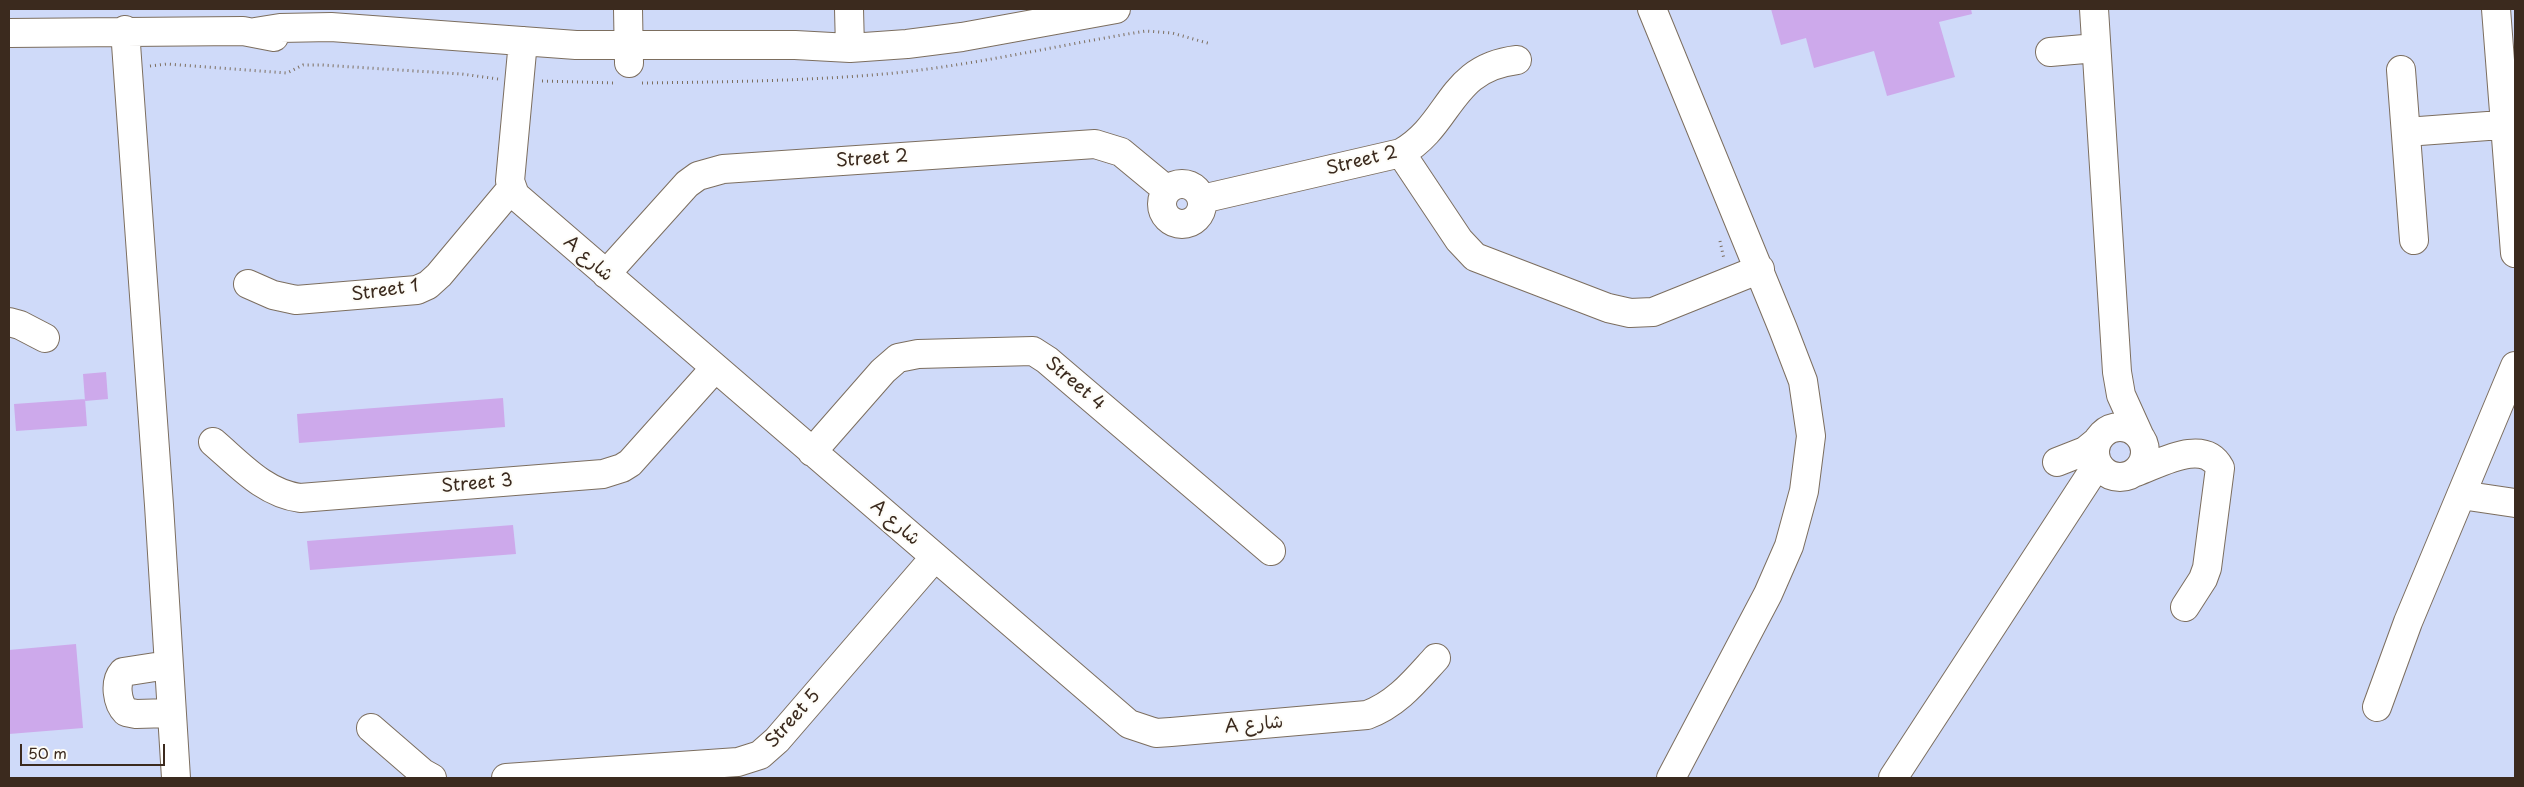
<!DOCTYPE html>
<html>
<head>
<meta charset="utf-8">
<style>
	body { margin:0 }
	#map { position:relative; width:2524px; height:787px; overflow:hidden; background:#f5ecd7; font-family:"Playpen Sans",sans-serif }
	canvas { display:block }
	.frame { position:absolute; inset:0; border:10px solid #3b2a1e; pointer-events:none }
	.scale { position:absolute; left:20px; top:744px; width:145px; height:22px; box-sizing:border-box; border:2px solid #3b2a1e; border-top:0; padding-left:6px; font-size:15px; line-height:18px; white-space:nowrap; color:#3b2a1e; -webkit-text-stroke:4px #fdfcf7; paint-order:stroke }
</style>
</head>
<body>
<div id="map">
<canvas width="2524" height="787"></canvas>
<div class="frame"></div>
<div class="scale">50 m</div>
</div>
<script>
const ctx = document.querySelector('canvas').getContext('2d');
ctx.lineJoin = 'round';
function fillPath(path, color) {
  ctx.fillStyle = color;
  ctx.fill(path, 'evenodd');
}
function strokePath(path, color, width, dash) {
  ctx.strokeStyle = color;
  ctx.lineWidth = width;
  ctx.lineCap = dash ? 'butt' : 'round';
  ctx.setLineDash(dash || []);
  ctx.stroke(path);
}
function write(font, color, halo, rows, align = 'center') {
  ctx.font = font + ' "Playpen Sans","Playpen Sans Arabic",sans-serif';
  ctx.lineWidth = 4;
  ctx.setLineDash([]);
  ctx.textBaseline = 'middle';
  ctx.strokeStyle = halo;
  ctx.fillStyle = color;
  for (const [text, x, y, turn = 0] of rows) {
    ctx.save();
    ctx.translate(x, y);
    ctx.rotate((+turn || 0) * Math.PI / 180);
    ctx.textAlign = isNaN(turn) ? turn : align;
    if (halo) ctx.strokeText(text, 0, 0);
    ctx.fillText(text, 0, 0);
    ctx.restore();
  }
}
fillPath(new Path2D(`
	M9,9H2515V778H9Z`), '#cfdaf9');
fillPath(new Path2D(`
	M1771,9H1971L1972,14L1939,22L1955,77L1887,96L1874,51L1814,68L1806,38L1781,45Z
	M106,372L108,399L85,401L83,374Z
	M503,398L505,427L299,443L297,414Z
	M85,399L87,426L16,431L14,404Z
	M513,525L516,554L310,570L307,541Z
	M76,644L83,728L9,734V650Z`), '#cda9eb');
const minor = new Path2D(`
	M628,9L629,63
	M849,9L850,48
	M1652,9L1783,329L1803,381L1811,436L1804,491L1789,546L1768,594L1671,778
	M2094,9L2117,372L2121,395L2140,437
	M2496,9L2515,253
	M125,30L159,505L176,778
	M255,32L280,28L331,27L576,45H795L850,48L907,44L962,37L1116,9
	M9,33L243,31L274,37
	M523,41L510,181L515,195L1129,724L1156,733L1171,732L1367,715C1397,704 1415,681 1436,658
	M2050,52L2096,48
	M2401,70L2414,240
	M2406,132L2515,124
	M1401,153L1459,240L1475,257L1608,308L1630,313L1653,312L1760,269
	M1162 204a20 20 0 1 1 40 0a20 20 0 1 1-40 0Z
	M1202,199L1401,153C1452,124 1448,68 1517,60
	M606,274L687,184L698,176L723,169L1095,144L1121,152L1167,190
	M248,284L273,295L296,300L417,290L428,285L439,275L511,189
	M9,322L20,325L45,338
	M2095 452a25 25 0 1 1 50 0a25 25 0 1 1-50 0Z
	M213,442C240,465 264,493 300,498L603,474L622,468L630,463L715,368
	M812,452L883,371L898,358L918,354L1033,351L1047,360L1271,551
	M2057,462L2085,451L2096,442
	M2136,472C2159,464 2204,437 2220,468L2207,568L2203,579L2185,607
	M2461,495L2515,503
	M168,665L123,672C114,682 117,703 126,712L136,714L171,713
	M2377,707L2408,622L2515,366
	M371,728L423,773L432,778
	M506,778L738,762L760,755L777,740L935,557
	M1893,778L2097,465`);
strokePath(minor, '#7c6e5f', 30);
strokePath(new Path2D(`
	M150,66L167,64L287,73L303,65H322L462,74L498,79
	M542,81L616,83
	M642,83C723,82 804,81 884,74C972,66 1058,45 1146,31L1172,33L1211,44
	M1720,241L1724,259`), '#7c6e5f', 3, [1, 4]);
strokePath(minor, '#fff', 28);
write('18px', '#3b2a1e', '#fdfcf7', [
	["Street 2",872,159,-4],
	["Street 2",1362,161,-14],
	["A شارع",588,259,41],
	["Street 1",385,291,-8],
	["Street 4",1075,384,40],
	["Street 3",477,484,-5],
	["A شارع",895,523,41],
	["Street 5",793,719,-48],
	["A شارع",1254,725,-5]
]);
</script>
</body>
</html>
